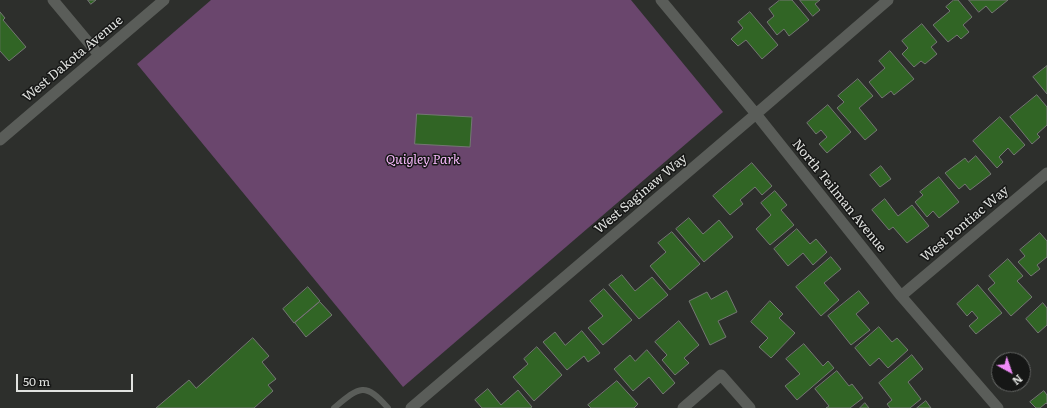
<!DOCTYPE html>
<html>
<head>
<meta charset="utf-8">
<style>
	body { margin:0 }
	#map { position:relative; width:1047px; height:408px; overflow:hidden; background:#2d2f2c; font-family:Literata,serif }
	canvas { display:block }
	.north { position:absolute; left:991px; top:352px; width:40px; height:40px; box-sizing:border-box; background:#161716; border:1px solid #676967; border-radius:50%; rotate:140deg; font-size:11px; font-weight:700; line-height:16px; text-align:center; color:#e1e3e0 }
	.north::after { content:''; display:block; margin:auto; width:14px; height:18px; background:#ef8bf7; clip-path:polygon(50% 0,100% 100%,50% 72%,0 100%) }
	.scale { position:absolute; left:16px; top:374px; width:117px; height:18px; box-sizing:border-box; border:2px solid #e1e3e0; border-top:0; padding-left:5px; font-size:12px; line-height:14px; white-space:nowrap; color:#e1e3e0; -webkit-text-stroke:3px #161716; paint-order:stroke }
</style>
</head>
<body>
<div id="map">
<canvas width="1047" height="408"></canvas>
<div class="north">N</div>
<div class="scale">50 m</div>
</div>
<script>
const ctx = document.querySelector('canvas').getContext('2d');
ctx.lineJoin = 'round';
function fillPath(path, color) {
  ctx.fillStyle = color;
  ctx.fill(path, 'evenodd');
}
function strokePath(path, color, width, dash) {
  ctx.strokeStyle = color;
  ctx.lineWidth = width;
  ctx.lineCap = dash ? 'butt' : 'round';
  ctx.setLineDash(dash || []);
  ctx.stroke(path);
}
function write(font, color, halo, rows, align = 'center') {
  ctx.font = font + ' Literata,serif';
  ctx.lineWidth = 3;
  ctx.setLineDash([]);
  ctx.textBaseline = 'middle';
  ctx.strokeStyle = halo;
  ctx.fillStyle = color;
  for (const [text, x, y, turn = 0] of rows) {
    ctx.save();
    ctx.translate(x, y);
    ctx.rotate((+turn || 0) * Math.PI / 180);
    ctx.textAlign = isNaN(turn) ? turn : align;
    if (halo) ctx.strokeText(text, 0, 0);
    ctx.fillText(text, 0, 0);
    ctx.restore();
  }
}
fillPath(new Path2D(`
	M211,0H631L723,112L403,387L137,64Z`), '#6a466d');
const building = new Path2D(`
	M88,0H96L91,4Z
	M780,0H792L809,20L789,36L784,29L777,35L767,22L774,16L769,9Z
	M800,0H820L815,4L820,10L813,16Z
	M954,0H958L972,17L963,25L969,32L961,39L957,35L948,42L933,25L950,11L946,7Z
	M969,0H1008L992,13L986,6L979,12Z
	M0,12L5,18L3,20L26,47L9,61L0,51Z
	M750,12L778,45L762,59L746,40L738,46L731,39L743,28L738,22Z
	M922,24L937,42L931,47L937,54L925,64L921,61L914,67L902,54L908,48L902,41Z
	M890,51L914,79L894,95L891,91L882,98L869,82L885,68L879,61Z
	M1047,66V94L1033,77Z
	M858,79L873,96L859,108L877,130L865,140L837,108L844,102L838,96Z
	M1037,95L1047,107V125L1037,134L1040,137L1032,144L1010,117Z
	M828,105L851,132L827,153L819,144L827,137L821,130L816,134L807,123Z
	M417,114L472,117L470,147L415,144Z
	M1000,117L1025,145L1014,155L1008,148L999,157L1003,162L997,168L973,141Z
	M976,156L991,174L970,190L965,184L959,189L945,173L965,158L968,162Z
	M752,163L772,186L762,195L755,187L740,200L743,204L730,215L713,196Z
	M881,166L891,179L880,187L870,175Z
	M939,177L959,202L939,218L933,211L927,217L915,202L923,195L920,192Z
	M775,191L787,205L781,210L794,225L770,245L756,229L771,215L761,203Z
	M885,199L898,216L912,205L929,226L907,243L893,227L889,230L872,210Z
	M689,218L703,234L719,220L733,237L704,262L676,229Z
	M797,229L810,244L816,239L827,252L813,265L803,253L788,266L774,249Z
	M672,232L700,264L670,290L650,266L666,252L658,243Z
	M1040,233L1047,241V257L1037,265L1040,269L1031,276L1018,262L1025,256L1020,250Z
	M831,257L841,269L824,283L839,300L821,316L796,287Z
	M1008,259L1023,276L1017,281L1032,297L1011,316L988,289L995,283L989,276Z
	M622,275L635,291L652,277L668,295L639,319L609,285Z
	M978,285L1002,313L976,334L969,326L978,318L972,311L967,316L957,304Z
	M308,287L320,301L294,323L283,309Z
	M604,289L632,320L603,345L588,328L603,316L590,301Z
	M727,291L737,312L718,321L726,337L710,345L689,301L707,292L711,299Z
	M859,291L869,303L856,314L870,330L851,345L828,316Z
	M770,301L783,314L779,318L795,333L771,358L759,347L768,338L751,322Z
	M320,302L332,315L306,337L295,323Z
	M1043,303L1047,308V325L1038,333L1026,319Z
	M679,321L699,345L684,358L689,363L675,375L662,360L667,355L655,342Z
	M879,327L892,342L897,338L908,350L888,368L879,358L870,366L855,348Z
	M582,331L600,353L588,362L584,356L567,370L543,342L555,332L565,345Z
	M253,338L269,356L262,362L276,379L268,385L273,391L254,408H156L189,380L196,388Z
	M804,344L823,366L828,361L834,368L797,400L785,386L800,374L786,359Z
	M537,347L562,375L534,401L513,377L528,364L524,359Z
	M647,350L675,383L663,394L649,377L633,391L614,369L630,355L635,361Z
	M912,355L923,369L908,382L921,399L910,408H890L887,404L892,400L879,383Z
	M837,371L849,386L852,384L863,398L850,408H826L829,406L815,389Z
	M617,381L638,404L634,408H591L588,405Z
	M488,389L501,405L518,390L532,407L530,408H482L475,400Z
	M1044,391L1047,395V404L1046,403L1040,408H1036L1030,402Z
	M926,401L931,408H917Z
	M865,403L869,408H860Z`);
fillPath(building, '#316525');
strokePath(building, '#747773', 1);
strokePath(new Path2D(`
	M334,408C359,387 365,381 388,408`), '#5a5d59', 6);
strokePath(new Path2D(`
	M53,0L99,55
	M661,0L756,114L901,296L998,408
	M901,296L1047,173
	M411,408L756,114L888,0
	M683,408L721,375L750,408`), '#5a5d59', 11);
strokePath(new Path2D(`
	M0,140L164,0`), '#5a5d59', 11);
write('13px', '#e1e3e0', '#161716', [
	["West Dakota Avenue",73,59,-40],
	["West Saginaw Way",641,194,-40],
	["North Teilman Avenue",839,196,51],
	["West Pontiac Way",965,224,-40]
]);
write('italic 13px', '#f8b9fc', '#161716', [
	["Quigley Park",423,160]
]);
</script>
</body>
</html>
